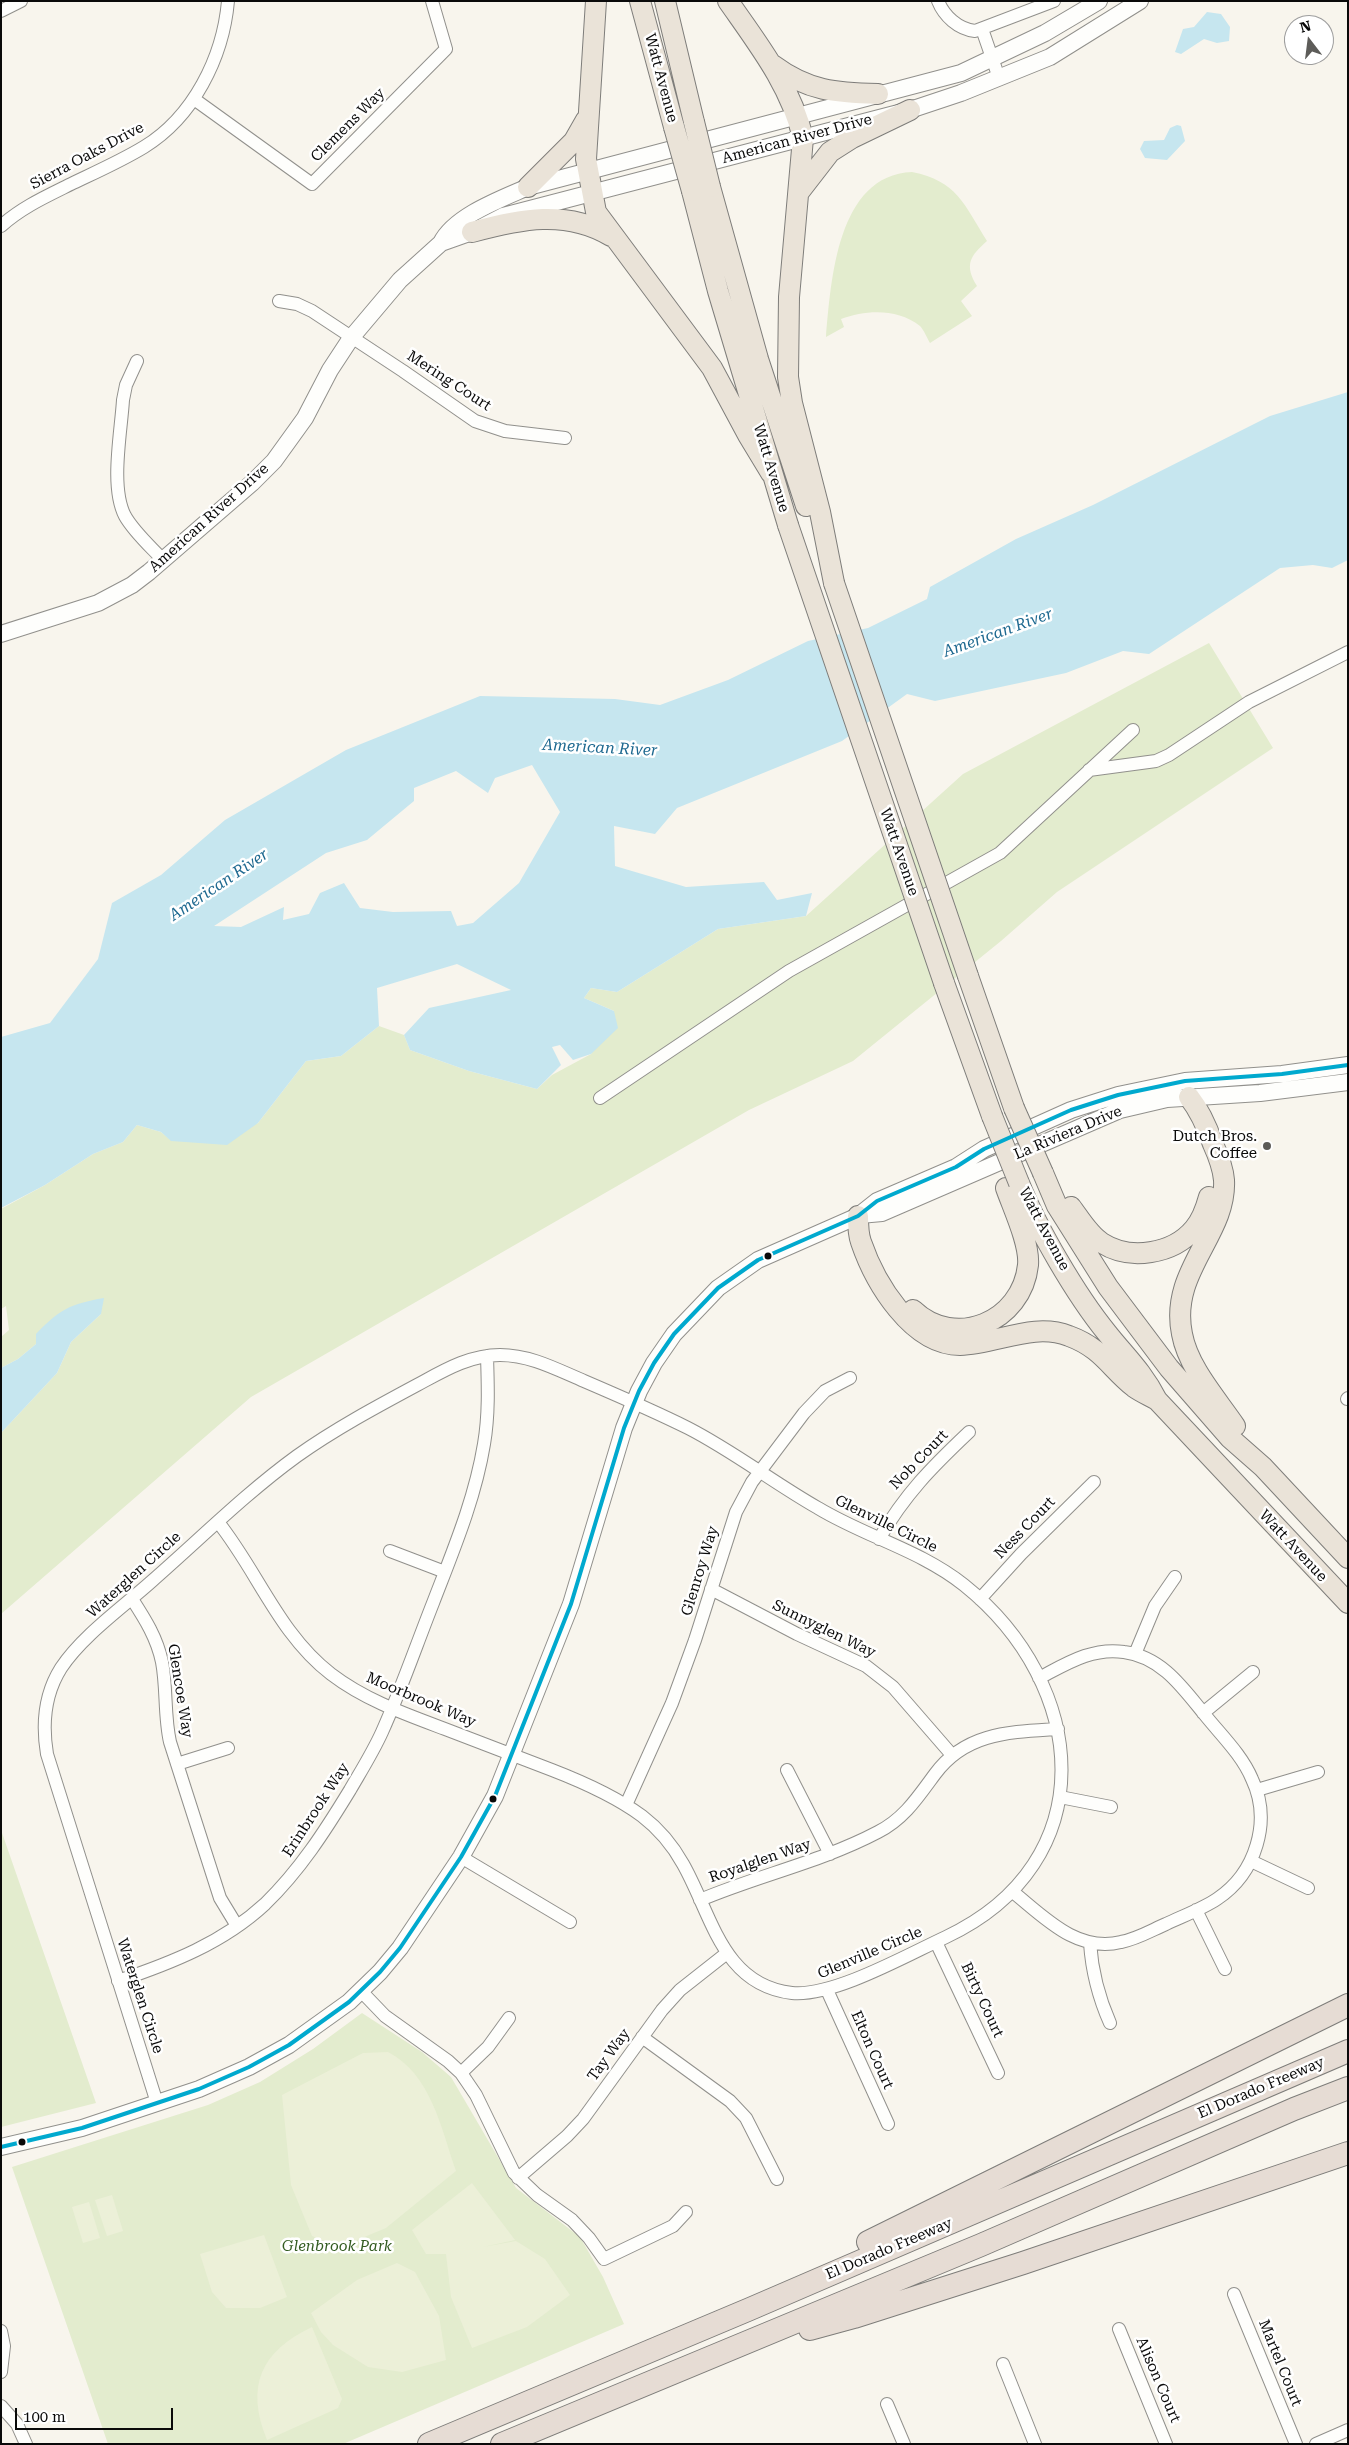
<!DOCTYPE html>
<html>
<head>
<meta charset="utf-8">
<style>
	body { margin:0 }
	#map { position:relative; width:1349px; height:2445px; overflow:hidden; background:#f8f5ed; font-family:"Roboto Serif",serif }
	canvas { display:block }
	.frame { position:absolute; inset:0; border:2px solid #0a0a0a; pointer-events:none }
	.north { position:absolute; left:1284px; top:15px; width:50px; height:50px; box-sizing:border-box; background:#fff; border:1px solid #9d9d9d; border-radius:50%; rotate:345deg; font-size:14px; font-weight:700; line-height:20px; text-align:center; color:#0a0a0a }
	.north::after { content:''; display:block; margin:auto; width:18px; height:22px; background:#5d5c59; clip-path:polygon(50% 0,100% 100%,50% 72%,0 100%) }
	.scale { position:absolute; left:15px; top:2408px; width:158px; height:22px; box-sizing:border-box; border:2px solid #0a0a0a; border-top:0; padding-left:6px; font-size:15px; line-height:18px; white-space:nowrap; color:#0a0a0a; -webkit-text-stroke:4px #fff; paint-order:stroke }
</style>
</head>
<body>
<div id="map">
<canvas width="1349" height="2445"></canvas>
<div class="frame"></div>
<div class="north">N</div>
<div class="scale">100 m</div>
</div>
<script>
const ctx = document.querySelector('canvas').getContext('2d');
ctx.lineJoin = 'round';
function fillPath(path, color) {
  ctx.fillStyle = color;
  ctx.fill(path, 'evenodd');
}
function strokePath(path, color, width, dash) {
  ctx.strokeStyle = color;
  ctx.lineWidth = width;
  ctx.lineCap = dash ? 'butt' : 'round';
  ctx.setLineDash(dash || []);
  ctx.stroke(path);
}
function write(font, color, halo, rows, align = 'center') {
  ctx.font = font + ' "Roboto Serif",serif';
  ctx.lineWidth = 5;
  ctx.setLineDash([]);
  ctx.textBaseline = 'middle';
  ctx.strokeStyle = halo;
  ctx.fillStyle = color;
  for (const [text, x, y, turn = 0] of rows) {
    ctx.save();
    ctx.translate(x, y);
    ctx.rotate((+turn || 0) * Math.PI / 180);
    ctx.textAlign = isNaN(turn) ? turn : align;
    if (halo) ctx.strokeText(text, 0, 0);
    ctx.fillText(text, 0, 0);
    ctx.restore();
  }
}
fillPath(new Path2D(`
	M912,172C957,181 964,204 987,241C970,256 964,265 977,286L961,301L972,316L930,343C927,338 924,330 920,326C897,308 866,310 841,319L844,327L826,337C831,281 837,175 912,172Z
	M1209,643L1273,748L1057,892L1001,941L853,1061L749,1110L251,1397L1,1614V1433L57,1373L71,1342L101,1314L36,1344L18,1359L1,1368V1337L9,1330L6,1306L1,1309V1209L45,1185L93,1154L123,1142L137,1125L161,1132L172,1141L258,1123L306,1061L341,1056L379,1026L404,1035L410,1050L469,1071L537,1089L552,1075L591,1054L614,1011L584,998L591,988L617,992L718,929L806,916L963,774Z
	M1,1830L96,2103L1,2127Z
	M362,2013L422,2052L451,2077L516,2188L580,2237L603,2277L624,2324L343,2444H108L12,2167L208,2105L260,2082L313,2049Z`), '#e3ecce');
fillPath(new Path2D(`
	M388,2052C431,2074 441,2128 456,2171L386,2228L340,2247L312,2236L291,2185L282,2095L363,2053Z
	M472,2183L515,2240L483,2247L516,2241L545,2259L570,2295L527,2327L472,2348L451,2297L446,2254H426L412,2230Z
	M112,2195L123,2231L107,2236L95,2200Z
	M89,2202L100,2238L83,2243L72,2207Z
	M264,2235L287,2297L260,2308H226L212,2292L200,2254Z
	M397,2263L415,2272L439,2316L446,2360L402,2372L368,2367L333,2345L321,2332L311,2313L357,2280Z
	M312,2327L342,2399L338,2408L267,2440C245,2386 261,2351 312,2327Z`), '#ecf0d8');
fillPath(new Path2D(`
	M1207,12L1221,14L1230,27L1229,41L1217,43L1204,39L1181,54L1175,52L1183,29L1194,27Z
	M1177,125L1181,126L1185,141L1167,160L1145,158L1140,149L1144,141L1164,140L1170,128Z
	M1348,392V560L1332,568L1313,565L1280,568L1149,654L1123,651L1066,673L935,701L907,694L842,741L677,808L655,834L614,826L615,866L686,887L764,882L777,900L812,893L806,916L718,929L617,992L591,988L584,998L614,1011L618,1028L591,1054L573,1060L560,1045L552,1047L561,1065L537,1089L469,1071L410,1050L404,1035L429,1008L511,990L457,964L377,988L379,1026L341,1056L306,1061L258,1123L227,1145L171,1141L161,1132L137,1125L123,1142L93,1154L45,1185L1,1208V1037L50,1023L98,959L112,903L161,875L225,820L346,750L480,696L615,699L660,705L728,680L808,641L868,628L927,599L930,587L1016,539L1093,505L1270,416ZM532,765L560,812L519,883L473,923L457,926L451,911L393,912L360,908L344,883L320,893L309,914L283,920L284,907L241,927L214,926L326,853L367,840L414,801V788L456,771L488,793L495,778Z
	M104,1298L101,1314L71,1342L57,1373L1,1433V1368L18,1359L36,1344V1334C60,1309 70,1304 104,1298Z`), '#c6e6ef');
const minor = new Path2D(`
	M938,1C944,16 958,29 975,31L1054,1
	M1,11L21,1
	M982,29L999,78
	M194,99L312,184L446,49L432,1
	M1,226C22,207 47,196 73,183C96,172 121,161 144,147C193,117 223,58 228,1
	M279,301L297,304L312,311L403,371L475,421L505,431L565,438
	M137,361L126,385L123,400C121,433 110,487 125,516C134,532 150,546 163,560
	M1089,770L1156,761L1169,755L1249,702L1348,652
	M600,1098L789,971L1000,853L1133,730
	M1347,1399L1348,1398
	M879,1539C905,1494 932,1467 969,1432
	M390,1551L445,1572
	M711,1589L797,1634L866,1666L893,1687L952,1755
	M132,1599C145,1619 157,1638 162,1662C167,1688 164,1716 170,1742L220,1898L237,1926
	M980,1599L1021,1554L1094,1482
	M1135,1654L1155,1606L1175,1577
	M1203,1713L1253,1672
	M177,1764L228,1748
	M787,1770L830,1854
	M1257,1790L1318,1772
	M1060,1797L1111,1807
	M626,1805L672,1703L695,1640L736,1512L752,1482L804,1413L825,1391L850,1378
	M461,1857L570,1922
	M1251,1861L1308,1888
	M1013,1892C1044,1917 1077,1953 1121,1942C1137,1939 1152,1930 1166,1924C1183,1916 1202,1909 1217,1899C1256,1873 1272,1821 1252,1779C1242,1755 1221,1735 1205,1715C1183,1688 1162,1657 1124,1652C1092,1647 1066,1664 1039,1678
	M700,1900C759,1875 821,1862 878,1832C904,1819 918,1797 935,1774C966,1732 1011,1732 1058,1729
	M1196,1910L1225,1969
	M936,1942L998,2073
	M1090,1943C1092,1972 1098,1996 1110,2023
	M118,1981C171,1963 223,1943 265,1904C300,1870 325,1831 350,1790C361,1771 373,1752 382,1732C401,1690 416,1646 433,1603C453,1551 475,1499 484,1444C489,1415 488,1386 487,1356
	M827,1990L888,2124
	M361,1991L385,2016L448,2061L461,2073L476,2095L514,2173L537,2195L572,2220L589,2238L604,2259L673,2226L686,2212
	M642,2037L730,2101L746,2118L777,2179
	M461,2073L488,2047L509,2018
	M157,2103L47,1754C42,1724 44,1695 61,1668C82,1636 123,1607 152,1581C200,1539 246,1493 297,1456C335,1429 376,1407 417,1385C443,1371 469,1355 500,1355C530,1355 556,1369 584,1381C619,1396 654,1411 688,1428C733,1451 774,1483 818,1508C866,1537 920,1550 964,1585C1089,1685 1105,1862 946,1937C907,1955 833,1997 792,1993C722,1985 712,1915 683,1864C673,1846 659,1829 642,1816C615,1796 583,1782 552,1770C516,1756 481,1743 445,1729C405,1714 365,1700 331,1674C279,1634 258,1572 218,1522
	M518,2178L567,2136L583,2119L662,2010L680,1990L727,1953
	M1234,2294L1296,2444
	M1119,2329L1166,2444
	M1,2331L4,2346L1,2372
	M1003,2364L1035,2444
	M887,2404L904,2444
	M1,2406L17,2424L26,2444
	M1316,2444L1348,2430`);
const tertiary = new Path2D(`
	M441,243C454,216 501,199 528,187L961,73L1045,33L1099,1
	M1,634L98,603L132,585L149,572L252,483L274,461L305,418L330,370L351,338L400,280L441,243L472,232L503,216L910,110L961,93L1050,57L1140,1
	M860,1215L882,1213L1120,1110L1167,1099L1260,1093L1348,1082
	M1,2147L82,2128L199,2089L249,2067L289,2045L349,2002L380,1972L400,1948L461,1857L495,1796L571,1604L624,1428L639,1391L654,1363L674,1334L718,1288L758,1260L858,1216L877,1201L956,1167L984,1149L1071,1110L1118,1095L1185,1081L1282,1074L1348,1065`);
const primary = new Path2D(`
	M596,1L586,159L596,212L712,368L748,435L771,473
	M640,1L674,127
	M665,1L694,122
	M728,1C758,44 791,86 803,138L789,297L788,377L792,403L820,512L834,583
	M773,65C808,91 836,93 878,94
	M528,187L574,141L586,120
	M710,187L758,359L806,506
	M692,191L718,291L788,525
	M799,192L830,152L852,138L910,110
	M472,232C520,219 566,209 611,236
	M968,976L1014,1108
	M944,983L992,1116
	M1189,1097C1200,1111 1207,1127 1213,1144C1218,1155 1223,1168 1224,1180C1227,1235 1169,1271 1182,1334C1188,1367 1216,1398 1235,1426
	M1043,1173L1057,1206L1108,1287L1169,1368L1230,1438L1263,1467L1348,1558
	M1019,1183C1037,1228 1076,1295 1107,1333C1126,1357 1142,1371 1157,1400L1348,1603
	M1071,1207C1080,1219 1089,1235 1102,1243C1130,1261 1173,1254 1194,1229C1202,1220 1206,1208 1209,1197
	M858,1216C858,1224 858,1234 861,1242C875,1283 912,1345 960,1345C997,1344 1033,1322 1069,1336C1102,1348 1110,1368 1134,1387C1141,1392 1150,1396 1157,1400
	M913,1310C955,1350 1022,1322 1028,1265C1030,1244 1013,1208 1006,1188`);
const motorway = new Path2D(`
	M868,2242L1348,2005
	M810,2329L854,2317L1023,2263L1348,2153
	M429,2444L750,2309L1348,2051
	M502,2444L981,2245L1294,2109L1348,2088`);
strokePath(minor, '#91908c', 14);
strokePath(tertiary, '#91908c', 18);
strokePath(primary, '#7e7d7a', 22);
strokePath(motorway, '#7e7d7a', 24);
strokePath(minor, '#fefefc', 12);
strokePath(tertiary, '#fefefc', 16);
strokePath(primary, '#eae3d8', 20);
strokePath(motorway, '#e6dcd4', 22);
const primaryBridge = new Path2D(`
	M694,122L710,187
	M674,127L692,191
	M788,525L944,983
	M834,583L968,976
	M1014,1108L1043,1173
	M992,1116L1019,1183`);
strokePath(primaryBridge, '#7e7d7a', 22, []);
strokePath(primaryBridge, '#eae3d8', 20);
strokePath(new Path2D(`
	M1,2147L82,2128L199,2089L249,2067L289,2045L349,2002L380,1972L400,1948L461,1857L495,1796L571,1604L624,1428L639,1391L654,1363L674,1334L718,1288L758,1260L858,1216L877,1201L956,1167L984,1149L1071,1110L1118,1095L1185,1081L1282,1074L1348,1065`), '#00a9ce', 4);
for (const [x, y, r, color] of [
	[1267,1146,5,"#5d5c59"],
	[768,1256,4.5,"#0a0a0a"],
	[493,1799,4.5,"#0a0a0a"],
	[22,2142,4.5,"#0a0a0a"]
]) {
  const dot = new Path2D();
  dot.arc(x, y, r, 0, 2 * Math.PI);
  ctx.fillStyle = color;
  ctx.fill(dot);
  strokePath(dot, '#fff', 2);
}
write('15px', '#0a0a0a', '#fff', [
	["Watt Avenue",661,78,75],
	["Clemens Way",348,125,-45],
	["American River Drive",797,139,-15],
	["Sierra Oaks Drive",87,156,-28],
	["Mering Court",449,381,33],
	["Watt Avenue",771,468,73],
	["American River Drive",209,518,-42],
	["Watt Avenue",899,852,71],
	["La Riviera Drive",1068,1133,-23],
	["Watt Avenue",1044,1229,62],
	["Nob Court",919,1460,-46],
	["Glenville Circle",886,1524,26],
	["Ness Court",1025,1528,-46],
	["Watt Avenue",1293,1546,47],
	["Glenroy Way",700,1571,-73],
	["Waterglen Circle",134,1575,-42],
	["Sunnyglen Way",824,1629,26],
	["Glencoe Way",180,1691,81],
	["Moorbrook Way",421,1700,23],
	["Erinbrook Way",316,1810,-57],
	["Royalglen Way",760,1861,-19],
	["Glenville Circle",870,1953,-23],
	["Waterglen Circle",140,1996,72],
	["Birty Court",982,2000,65],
	["Elton Court",872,2050,66],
	["Tay Way",609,2055,-54],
	["El Dorado Freeway",1261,2088,-23],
	["El Dorado Freeway",889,2249,-23],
	["Martel Court",1280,2363,68],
	["Alison Court",1158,2380,67]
]);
write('15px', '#0a0a0a', '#fff', [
	["Dutch Bros.",1257,1137],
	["Coffee",1257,1154]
], 'right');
write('italic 15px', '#325b20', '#fff', [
	["Glenbrook Park",337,2247]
]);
write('italic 16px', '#1e6990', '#fff', [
	["American River",998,633,-20],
	["American River",600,748,3],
	["American River",219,885,-34]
]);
</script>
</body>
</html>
